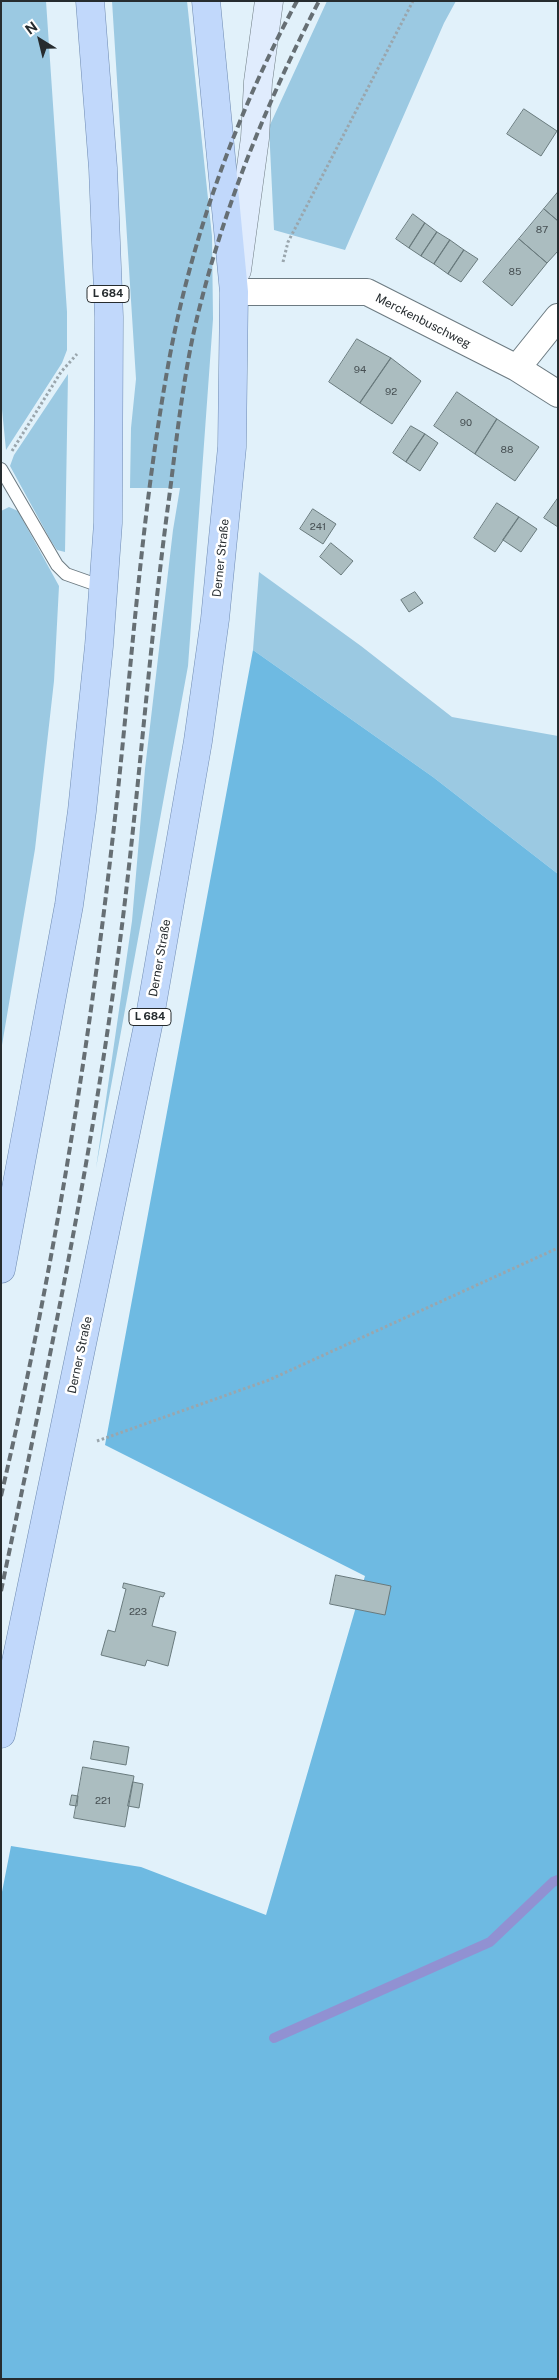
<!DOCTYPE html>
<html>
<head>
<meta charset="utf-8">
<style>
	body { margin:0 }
	#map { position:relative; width:559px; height:2380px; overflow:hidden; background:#e1f1fa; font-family:"Public Sans",sans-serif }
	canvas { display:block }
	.frame { position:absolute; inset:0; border:2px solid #262c2f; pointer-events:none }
	.north { position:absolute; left:15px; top:15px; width:50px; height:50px; -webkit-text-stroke:4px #fff; paint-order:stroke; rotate:324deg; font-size:14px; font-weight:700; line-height:20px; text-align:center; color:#262c2f }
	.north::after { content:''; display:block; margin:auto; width:18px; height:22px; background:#262c2f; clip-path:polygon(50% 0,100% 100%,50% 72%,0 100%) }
</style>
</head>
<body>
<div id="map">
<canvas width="559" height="2380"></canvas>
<div class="frame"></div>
<div class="north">N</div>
</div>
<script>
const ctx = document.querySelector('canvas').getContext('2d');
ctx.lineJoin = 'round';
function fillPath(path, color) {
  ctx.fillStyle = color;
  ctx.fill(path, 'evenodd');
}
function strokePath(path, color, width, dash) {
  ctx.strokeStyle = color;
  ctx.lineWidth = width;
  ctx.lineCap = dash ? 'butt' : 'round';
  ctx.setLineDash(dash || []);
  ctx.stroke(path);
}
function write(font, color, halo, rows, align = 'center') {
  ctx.font = font + ' "Public Sans",sans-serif';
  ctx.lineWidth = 5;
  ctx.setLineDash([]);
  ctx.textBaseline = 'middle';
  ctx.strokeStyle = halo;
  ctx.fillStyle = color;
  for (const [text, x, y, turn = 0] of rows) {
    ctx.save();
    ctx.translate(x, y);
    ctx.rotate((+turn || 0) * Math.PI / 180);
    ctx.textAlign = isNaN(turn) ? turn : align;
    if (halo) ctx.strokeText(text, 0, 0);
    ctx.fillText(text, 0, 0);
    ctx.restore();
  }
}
fillPath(new Path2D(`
	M1,1H46L67,312V350L62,363L6,450L1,399Z
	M112,1H187L212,236L213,319L188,666L96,1168L132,921L145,769L173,530L180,488H130L131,428L136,379Z
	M327,1H456L444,23L345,250L274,230L269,127Z
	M68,374L65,552L57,550L51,541L10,466L14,455Z
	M9,507L18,511L59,586L54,681L35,849L1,1051V511Z
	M259,572L361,646L452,717L558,736V874L433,777L253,650Z`), '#9bc9e2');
fillPath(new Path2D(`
	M253,650L433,777L558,874V2379H1V1897L11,1846L141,1867L266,1915L365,1576L105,1445Z`), '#6ebae2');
strokePath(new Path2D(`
	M274,2038L490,1942L553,1882L558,1880`), '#9191d2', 10);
const building = new Path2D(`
	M524,109L557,131L541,156L507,134Z
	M558,192V221L544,209Z
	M544,209L558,221V251L547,263L519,239Z
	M413,214L425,223L409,248L396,239Z
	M425,223L437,232L421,256L409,248Z
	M437,232L450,240L434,264L421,256Z
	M519,239L547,263L512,306L483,282Z
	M450,240L464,250L448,274L434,264Z
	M464,250L478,259L461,282L448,274Z
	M357,339L391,358L360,403L329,382Z
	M391,358L421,381L392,424L360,403Z
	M457,392L497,419L475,454L434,426Z
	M497,419L539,447L515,481L475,454Z
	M411,426L425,434L406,462L393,453Z
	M425,434L438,443L420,471L406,462Z
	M558,498V527L544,518Z
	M497,503L519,517L495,552L474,538Z
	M313,509L336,524L323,544L300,529Z
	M519,517L537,529L521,552L503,540Z
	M331,543L353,561L341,575L320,557Z
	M415,592L423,603L409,612L401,600Z
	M336,1575L391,1586L385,1615L330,1604Z
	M124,1583L165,1593L163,1597L160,1596L152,1626L176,1632L168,1666L147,1660L145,1666L101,1655L108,1630L115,1632L126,1589L123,1588Z
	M94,1741L129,1747L126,1765L91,1759Z
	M83,1767L134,1776L125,1827L74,1818Z
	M133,1782L143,1784L139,1808L128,1806Z
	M72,1795L78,1796L77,1806L70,1805Z`);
fillPath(building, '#abbdc0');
strokePath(building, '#697a7d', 1);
const service = new Path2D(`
	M1,469L57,565L66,574L103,587`);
const minor = new Path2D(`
	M234,292H367L517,368L558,394
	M517,368L558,317`);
const secondary = new Path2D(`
	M237,270L255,138L258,82L269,1`);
const primary = new Path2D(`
	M1,1269L69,905L82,811L99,646L108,523L109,317L103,168L90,1
	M1,1734L150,1016L198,741L215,619L232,447L234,292L206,1`);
strokePath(service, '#6c7a81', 14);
strokePath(minor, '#6c7a81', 28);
strokePath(secondary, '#6c7a81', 29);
strokePath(primary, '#6f8bb2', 29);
strokePath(new Path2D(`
	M283,262L288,242L413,1
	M12,451L61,372L77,354
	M97,1441L269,1380L558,1248`), '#9aa6ad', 3, [2.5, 2.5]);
strokePath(service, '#fff', 12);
strokePath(minor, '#fff', 26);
strokePath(secondary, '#e0ecfd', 28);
strokePath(primary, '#c1d8fb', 28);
strokePath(new Path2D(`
	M1,1496C51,1282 87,1063 112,844C131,682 140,516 170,355C193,233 238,110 297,1
	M1,1591C44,1386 88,1180 116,971C138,812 148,651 170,491C178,427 185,361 202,298C229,194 270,96 319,1`), '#666f74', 4, [8, 4]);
write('10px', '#475053', null, [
	["87",542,230],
	["85",515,272],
	["94",360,370],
	["92",391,392],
	["90",466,423],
	["88",507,450],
	["241",318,527],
	["223",138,1612],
	["221",103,1801]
]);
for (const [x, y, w] of [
	[108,294,42],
	[150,1017,42]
]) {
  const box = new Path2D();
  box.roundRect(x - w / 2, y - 8.5, w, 17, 4);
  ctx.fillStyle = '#fff';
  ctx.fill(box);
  strokePath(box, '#262c2f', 1);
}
write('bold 11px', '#262c2f', null, [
	["L 684",108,294],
	["L 684",150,1017]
]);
write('12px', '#262c2f', '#fff', [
	["Merckenbuschweg",423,321,27],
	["Derner Straße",221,558,-84],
	["Derner Straße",160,958,-80],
	["Derner Straße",80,1355,-78]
]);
</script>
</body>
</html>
